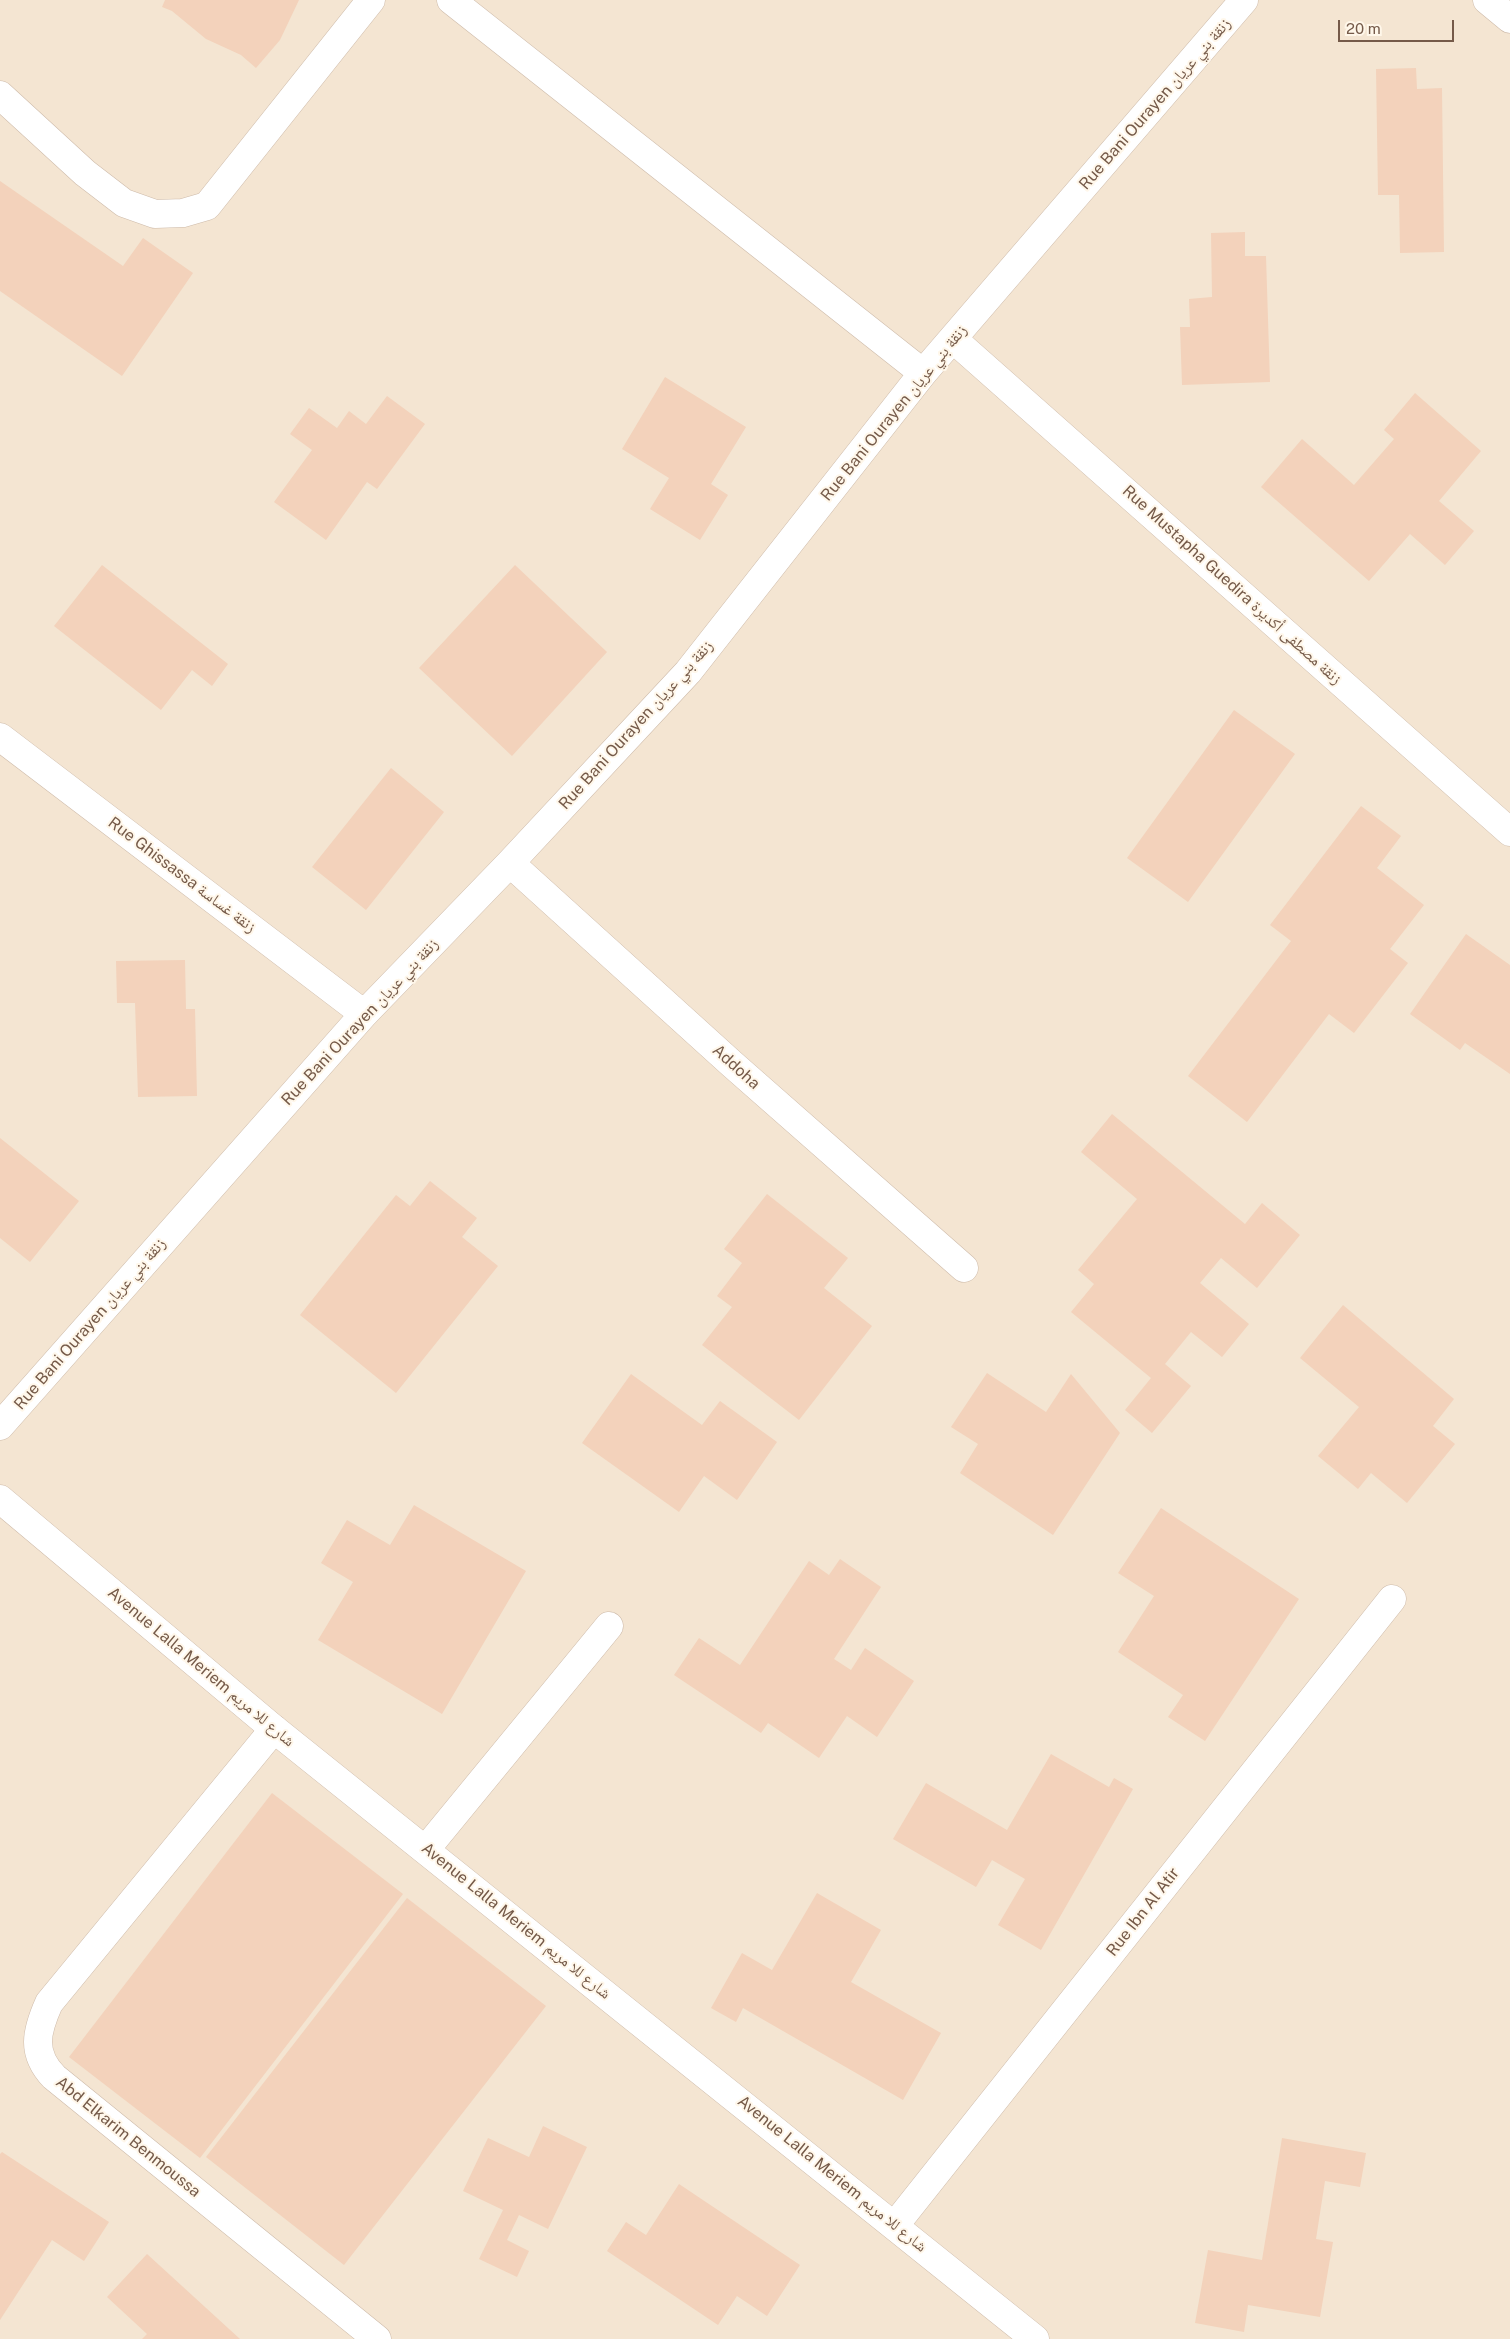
<!DOCTYPE html>
<html>
<head>
<meta charset="utf-8">
<style>
	body { margin:0 }
	#map { position:relative; width:1510px; height:2339px; overflow:hidden; background:#fdf3e3; font-family:"Public Sans",sans-serif }
	canvas { display:block }
	.scale { position:absolute; left:1338px; top:20px; width:116px; height:22px; box-sizing:border-box; border:2px solid #755a49; border-top:0; padding-left:6px; font-size:15px; line-height:18px; white-space:nowrap; color:#755a49; -webkit-text-stroke:4px #fff7ea; paint-order:stroke }
</style>
</head>
<body>
<div id="map">
<canvas width="1510" height="2339"></canvas>
<div class="scale">20 m</div>
</div>
<script>
const ctx = document.querySelector('canvas').getContext('2d');
ctx.lineJoin = 'round';
function fillPath(path, color) {
  ctx.fillStyle = color;
  ctx.fill(path, 'evenodd');
}
function strokePath(path, color, width, dash) {
  ctx.strokeStyle = color;
  ctx.lineWidth = width;
  ctx.lineCap = dash ? 'butt' : 'round';
  ctx.setLineDash(dash || []);
  ctx.stroke(path);
}
function write(font, color, halo, rows, align = 'center') {
  ctx.font = font + ' "Public Sans","Noto Naskh Arabic",sans-serif';
  ctx.lineWidth = 4;
  ctx.setLineDash([]);
  ctx.textBaseline = 'middle';
  ctx.strokeStyle = halo;
  ctx.fillStyle = color;
  for (const [text, x, y, turn = 0] of rows) {
    ctx.save();
    ctx.translate(x, y);
    ctx.rotate((+turn || 0) * Math.PI / 180);
    ctx.textAlign = isNaN(turn) ? turn : align;
    if (halo) ctx.strokeText(text, 0, 0);
    ctx.fillText(text, 0, 0);
    ctx.restore();
  }
}
fillPath(new Path2D(`
	M0,0H1510V2339H0Z`), '#f4e5d2');
fillPath(new Path2D(`
	M165,0H299L280,40L256,68L241,55L206,39L172,11L162,7Z
	M1416,68L1417,89L1442,88L1444,252L1400,253L1399,195H1378L1376,69Z
	M0,181L123,266L143,238L193,273L122,376L0,291Z
	M1245,232V256H1266L1270,382L1182,385L1180,327H1190L1189,299L1212,297L1211,233Z
	M665,377L746,427L711,484L728,495L700,540L650,509L669,478L622,449Z
	M1415,393L1481,451L1439,501L1474,531L1445,565L1410,534L1369,581L1261,487L1302,439L1354,485L1394,439L1384,430Z
	M387,396L425,424L377,489L367,482L326,540L274,502L312,450L290,434L309,408L337,428L349,411L366,424Z
	M102,565L228,664L212,686L192,670L161,710L54,626Z
	M515,565L607,652L512,756L419,668Z
	M1234,710L1295,754L1188,902L1127,858Z
	M391,768L444,812L366,910L312,867Z
	M1361,806L1401,836L1377,868L1424,905L1390,949L1408,963L1354,1033L1329,1014L1247,1122L1188,1076L1291,941L1270,925Z
	M1466,934L1510,965V1074L1465,1043L1460,1050L1410,1014Z
	M185,960L186,1009H195L197,1096L138,1097L135,1003H117L116,961Z
	M1112,1114L1245,1224L1262,1203L1300,1235L1257,1288L1221,1258L1200,1283L1249,1324L1222,1357L1191,1332L1165,1364L1191,1386L1152,1433L1125,1410L1151,1378L1071,1312L1094,1284L1078,1270L1137,1199L1081,1152Z
	M0,1138L79,1201L30,1262L0,1238Z
	M430,1181L477,1218L462,1237L498,1266L396,1393L300,1315L396,1195L410,1206Z
	M767,1194L848,1258L824,1288L872,1326L799,1420L702,1345L732,1307L717,1296L742,1263L724,1249Z
	M1343,1305L1454,1399L1433,1426L1455,1444L1407,1503L1371,1473L1358,1489L1318,1456L1359,1407L1300,1358Z
	M987,1373L1046,1412L1071,1374L1120,1433L1053,1535L960,1473L978,1444L951,1427Z
	M631,1374L702,1425L720,1401L777,1442L737,1500L704,1476L679,1512L582,1443Z
	M414,1505L526,1571L442,1714L318,1640L353,1582L321,1563L347,1520L390,1545Z
	M1161,1508L1299,1599L1205,1741L1168,1717L1183,1695L1118,1652L1154,1596L1118,1573Z
	M840,1559L881,1587L834,1659L851,1670L865,1648L914,1681L877,1737L847,1716L819,1758L768,1723L761,1733L674,1675L699,1638L740,1665L809,1561L829,1575Z
	M1051,1754L1109,1787L1114,1778L1133,1789L1041,1950L998,1925L1025,1879L992,1860L976,1887L893,1839L926,1783L1007,1830Z
	M272,1793L403,1894L200,2158L69,2057Z
	M817,1893L881,1930L851,1982L941,2033L903,2100L743,2008L736,2022L711,2008L742,1953L772,1970Z
	M407,1898L546,2006L344,2265L206,2157Z
	M543,2126L587,2147L548,2229L519,2215L507,2240L529,2251L517,2277L479,2259L503,2210L463,2191L488,2138L529,2157Z
	M1282,2138L1366,2153L1360,2187L1325,2181L1316,2239L1333,2242L1320,2317L1248,2305L1244,2332L1195,2323L1208,2250L1262,2260Z
	M2,2152L109,2222L84,2261L52,2240L0,2320V2154Z
	M679,2184L800,2265L767,2316L737,2296L718,2325L607,2251L626,2222L646,2235Z
	M147,2254L240,2339H142L147,2334L107,2297Z`), '#f3d2bb');
const minor = new Path2D(`
	M451,0L923,373
	M1487,0L1510,19
	M0,95L85,173L124,203L155,214L183,213L207,206L371,0
	M953,339L1510,832
	M0,737L364,1014
	M510,863L732,1064L964,1268
	M0,1426L364,1014L510,863L688,672L923,373L1244,0
	M274,1729L49,2003C36,2032 31,2053 54,2077L377,2339
	M426,1849L609,1626
	M895,2225L1392,1599`);
const tertiary = new Path2D(`
	M0,1499L274,1729L1035,2339`);
strokePath(minor, '#cebbaa', 29);
strokePath(tertiary, '#cebbaa', 29);
strokePath(minor, '#fff', 28);
strokePath(tertiary, '#fff', 28);
write('16px', '#755a49', '#fff7ea', [
	["Rue Bani Ourayen زنقة بني عريان",1155,104,-49],
	["Rue Bani Ourayen زنقة بني عريان",894,413,-51],
	["Rue Mustapha Guedira زنقة مصطفى أكديرة",1232,585,42],
	["Rue Bani Ourayen زنقة بني عريان",636,725,-48],
	["Rue Ghissassa زنقة غساسة",182,875,37],
	["Rue Bani Ourayen زنقة بني عريان",360,1022,-47],
	["Addoha",736,1067,42],
	["Rue Bani Ourayen زنقة بني عريان",90,1324,-49],
	["Avenue Lalla Meriem شارع للا مريم",201,1667,40],
	["Rue Ibn Al Atir",1143,1912,-52],
	["Avenue Lalla Meriem شارع للا مريم",516,1921,39],
	["Abd Elkarim Benmoussa",128,2137,39],
	["Avenue Lalla Meriem شارع للا مريم",832,2174,39]
]);
</script>
</body>
</html>
